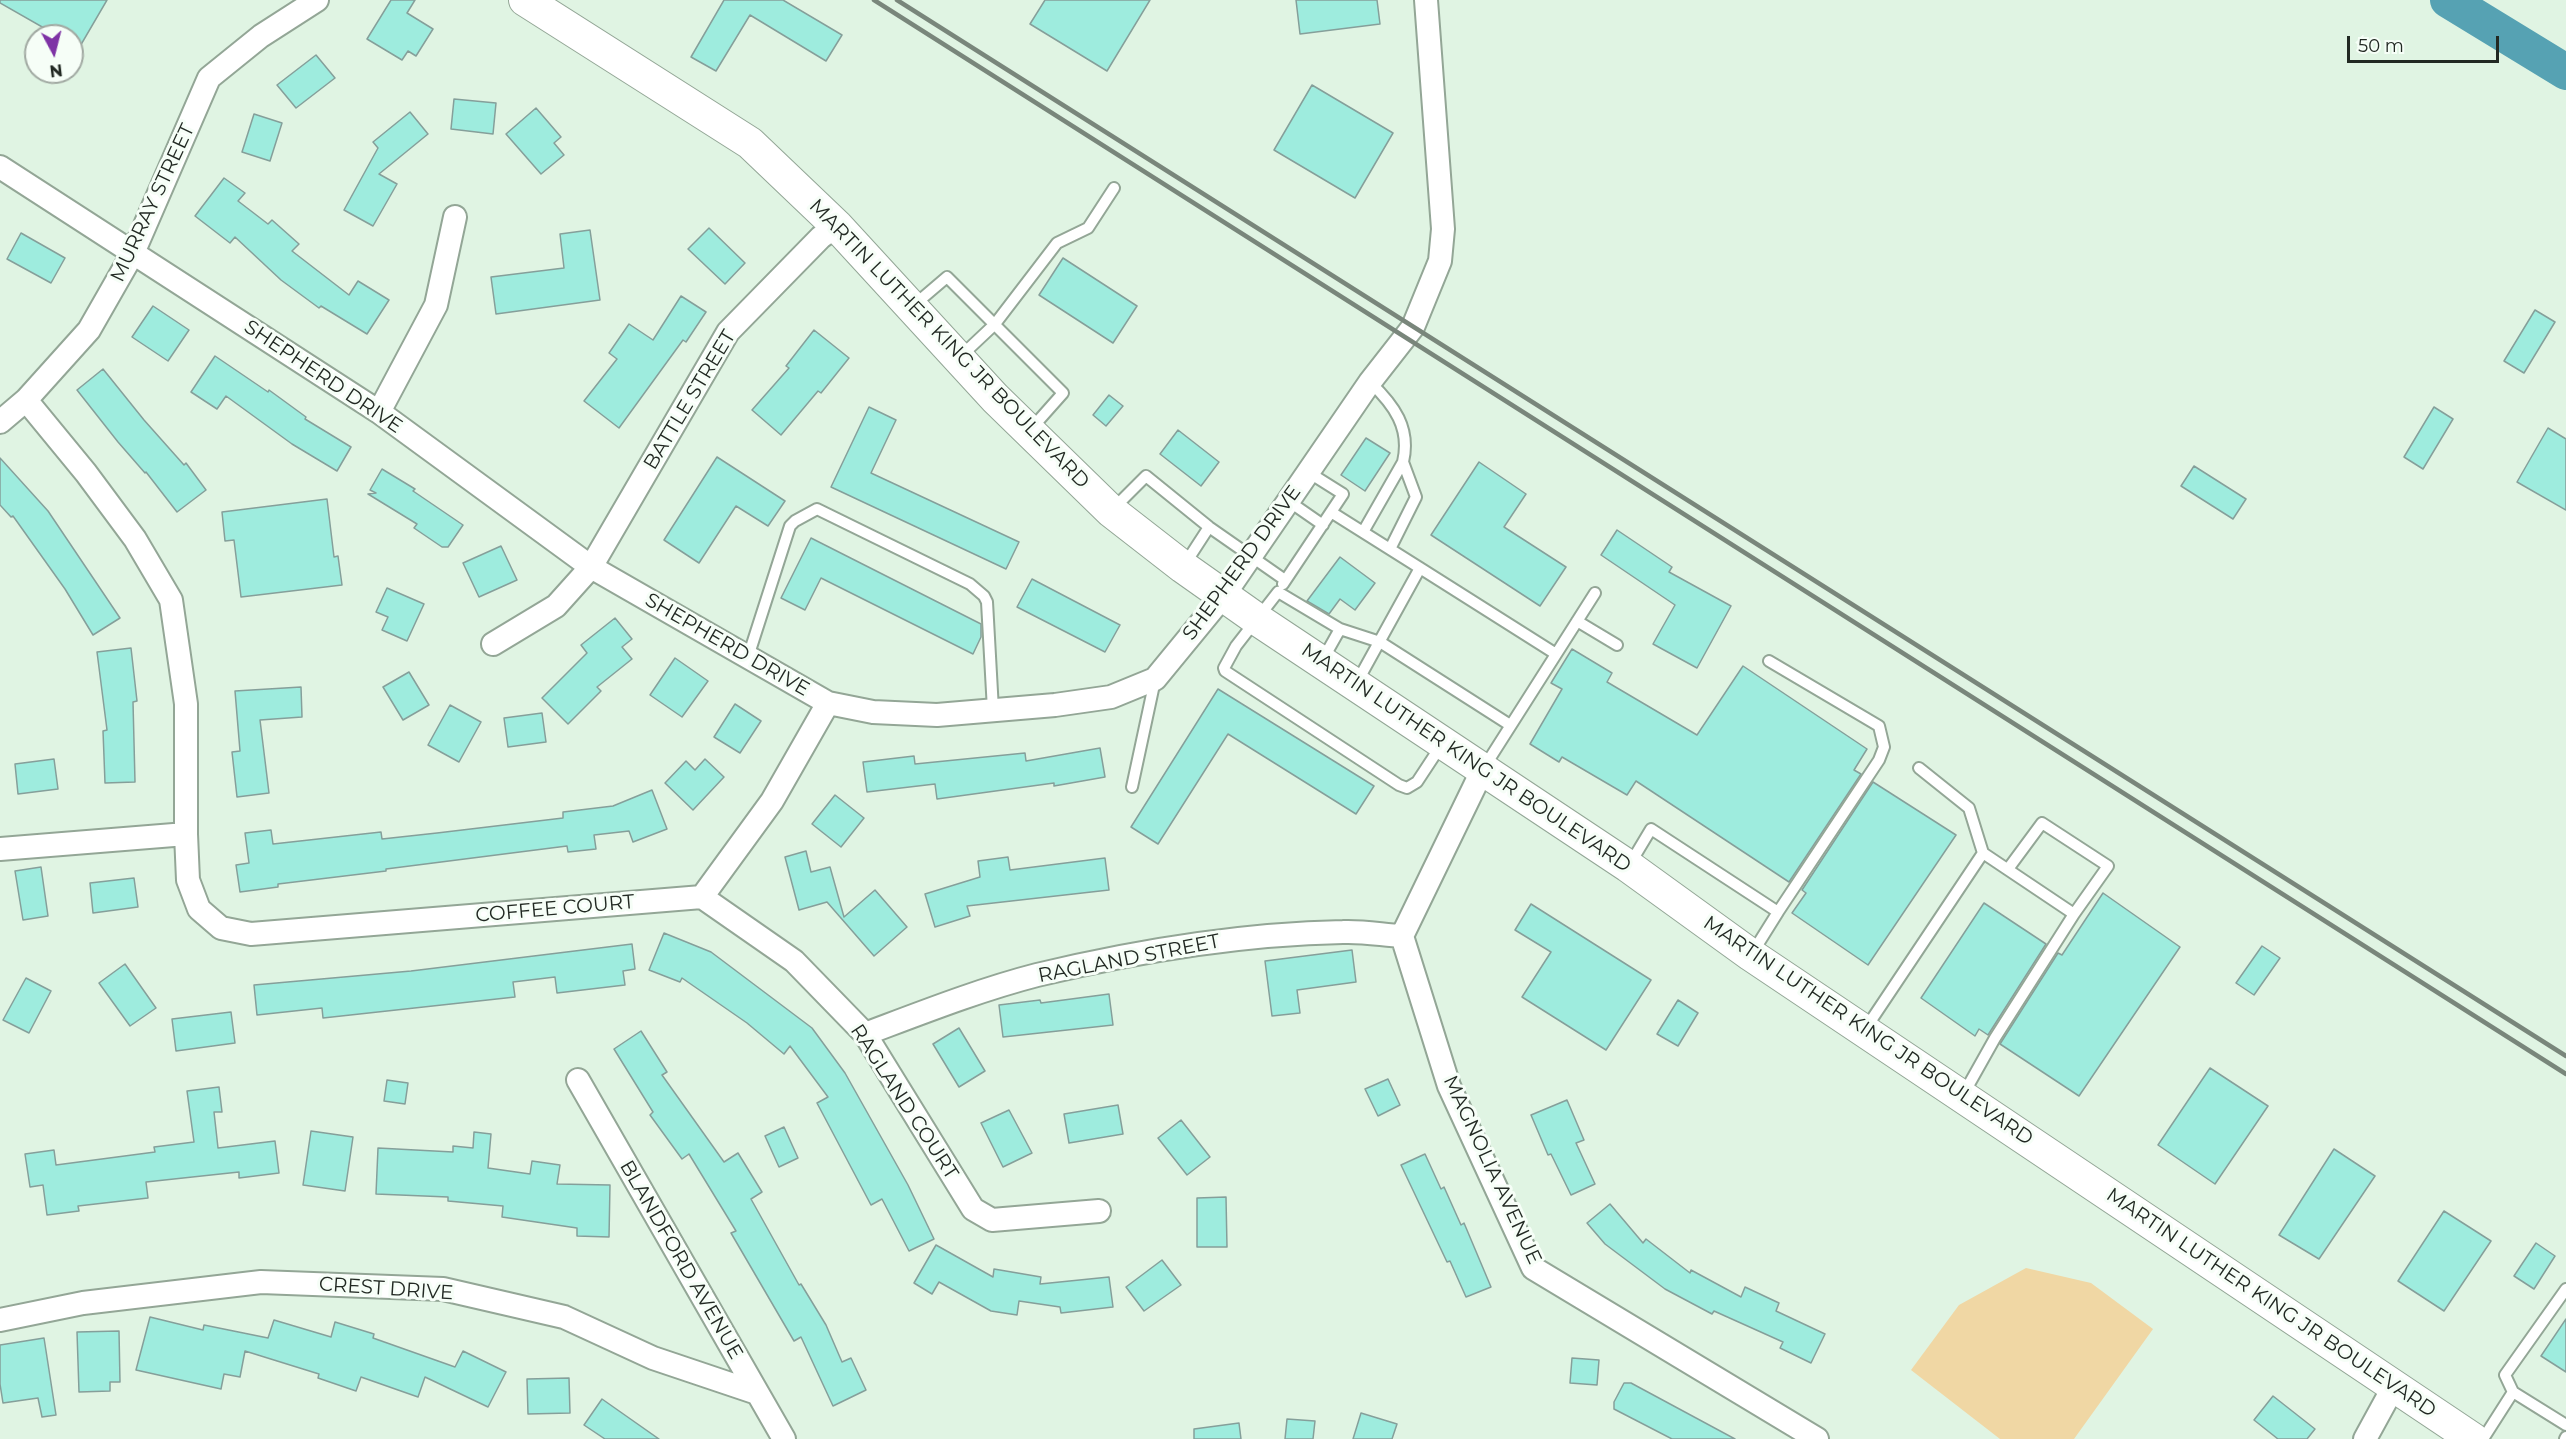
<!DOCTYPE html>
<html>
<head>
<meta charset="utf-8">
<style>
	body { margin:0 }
	#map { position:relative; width:2566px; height:1439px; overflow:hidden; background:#e0f4e3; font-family:Montserrat,sans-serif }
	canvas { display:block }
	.north { position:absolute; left:24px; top:24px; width:60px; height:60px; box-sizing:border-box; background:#f6fef7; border:2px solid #a1a9a2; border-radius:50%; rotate:173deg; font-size:16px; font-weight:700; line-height:24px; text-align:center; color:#222923 }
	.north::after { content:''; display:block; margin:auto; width:21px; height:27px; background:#7e33a5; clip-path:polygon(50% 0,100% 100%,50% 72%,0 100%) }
	.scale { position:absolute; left:2347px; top:36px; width:152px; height:27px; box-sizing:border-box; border:3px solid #222923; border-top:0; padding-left:8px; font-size:18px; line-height:21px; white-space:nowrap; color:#222923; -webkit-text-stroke:4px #f6fef7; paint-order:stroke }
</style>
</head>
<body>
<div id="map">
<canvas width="2566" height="1439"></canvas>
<div class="north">N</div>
<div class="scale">50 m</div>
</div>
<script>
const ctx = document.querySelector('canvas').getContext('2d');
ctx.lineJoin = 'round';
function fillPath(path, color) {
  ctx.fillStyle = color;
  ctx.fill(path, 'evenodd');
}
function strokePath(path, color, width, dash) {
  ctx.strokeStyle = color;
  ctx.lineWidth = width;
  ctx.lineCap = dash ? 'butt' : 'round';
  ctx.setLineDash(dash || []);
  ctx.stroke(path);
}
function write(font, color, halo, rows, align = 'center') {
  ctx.font = font + ' Montserrat,sans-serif';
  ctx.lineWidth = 6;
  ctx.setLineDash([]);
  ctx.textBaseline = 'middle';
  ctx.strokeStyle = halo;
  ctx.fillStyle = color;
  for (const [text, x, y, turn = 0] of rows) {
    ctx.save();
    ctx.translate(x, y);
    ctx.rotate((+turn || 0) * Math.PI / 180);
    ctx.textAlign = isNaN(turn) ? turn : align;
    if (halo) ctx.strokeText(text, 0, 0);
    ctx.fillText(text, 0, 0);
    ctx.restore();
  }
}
fillPath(new Path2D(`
	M2026,1268L2091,1283L2153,1329L2074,1439H2000L1911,1370L1959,1305Z`), '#f0d7a4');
strokePath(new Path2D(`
	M2448,0L2566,72`), '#56a2b3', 36);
const building = new Path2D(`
	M0,0H107L72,60V36H58L0,3Z
	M391,0H415L407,13L433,29L416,56L408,51L402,60L367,39Z
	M724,0H783L842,35L826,61L750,15L716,71L691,57Z
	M1045,0H1150L1107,71L1030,24Z
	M1296,0H1377L1380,24L1300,34Z
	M316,55L335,78L296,108L277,85Z
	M1312,85L1393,133L1355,198L1274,150Z
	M454,99L496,103L493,134L451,129Z
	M536,108L561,137L554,143L564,155L541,174L506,134Z
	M410,112L428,134L379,174L397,184L373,226L344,210L378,148L373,142Z
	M254,114L282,123L270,161L242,152Z
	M224,178L245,193L238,201L268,224L272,220L299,244L292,251L349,295L358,281L389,300L367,334L321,306L319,308L281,280L235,237L230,243L195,216Z
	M709,228L745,263L725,284L688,249Z
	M590,230L600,300L496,314L491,277L564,268L560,234Z
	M21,233L65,258L51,283L7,259Z
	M1063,258L1137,306L1113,343L1039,295Z
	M681,296L706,312L686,342L683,340L619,428L584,401L617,359L609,353L629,324L653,340Z
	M153,306L189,330L168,361L132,337Z
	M2535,310L2555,322L2524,373L2504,361Z
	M814,330L849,358L821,393L818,391L781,435L752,410L789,368L786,366Z
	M215,356L268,392L269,390L306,417L305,419L351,447L337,471L292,444L226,396L217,409L191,392Z
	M103,369L144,420L184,465L186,463L206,490L177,512L146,472L145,473L118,442L77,390Z
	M1109,395L1123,406L1106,426L1093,415Z
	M869,407L896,420L871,473L1019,542L1006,569L831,487Z
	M2434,407L2453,419L2423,469L2404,457Z
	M2548,428L2566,439V510L2517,482Z
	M1178,430L1219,462L1201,486L1160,454Z
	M1366,438L1390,453L1365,491L1341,475Z
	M717,457L785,501L768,526L736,506L699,563L664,540Z
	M0,458L48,511L120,618L93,635L65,589L13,516L11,517L0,505Z
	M1479,462L1526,494L1504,527L1566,567L1540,606L1431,535Z
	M2194,466L2246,499L2233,519L2181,486Z
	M382,469L415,489L413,491L463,525L448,547H442L414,528L417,524L368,494L376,493L370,490Z
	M327,499L334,557L338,556L342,585L241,597L234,540L225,541L222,512Z
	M1617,530L1672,567L1669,572L1731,606L1697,668L1653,644L1675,605L1601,555Z
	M811,538L981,624V637L973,654L821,578L805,610L781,598Z
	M501,546L517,580L479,597L463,563Z
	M1340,557L1375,583L1355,610L1340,599L1329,614L1307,601Z
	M1032,579L1120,625L1105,652L1017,607Z
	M387,588L424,604L407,641L382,630L388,617L376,612Z
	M615,618L632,639L622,647L632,659L597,687L601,691L568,724L542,698L587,653L581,645Z
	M131,648L137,701L133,702L135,782L105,783L103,731L107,730L97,652Z
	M1572,649L1612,673L1607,682L1697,735L1743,666L1867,749L1854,770L1861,774L1789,882L1636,781L1627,795L1562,757L1559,762L1530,744L1562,689L1551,683Z
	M675,658L708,681L682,717L650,695Z
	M409,672L429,705L403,720L383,687Z
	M301,687L302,717L260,720L269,793L237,797L232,752L240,751L235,691Z
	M1218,689L1374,786L1356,814L1228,734L1158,844L1131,827Z
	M735,704L761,721L740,753L714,737Z
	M450,705L481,722L459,762L428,745Z
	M542,713L546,742L508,747L504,718Z
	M1100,748L1105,777L1054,786V783L937,799L935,784L867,792L863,762L914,756L915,764L1025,753L1026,761Z
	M54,759L58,789L18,794L15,764Z
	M705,759L724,777L693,810L665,783L686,761L695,770Z
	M1873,782L1956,835L1868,965L1792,913L1806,893L1802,890Z
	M652,790L667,829L633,842L629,831L594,835L596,849L568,852L567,846L386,869V871L278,884V887L240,892L236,865L249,863L245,833L271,830L273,844L381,832L382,839L437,833L563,818V812L613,806Z
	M835,795L864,818L841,847L812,824Z
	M806,851L811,872L830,867L844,917L875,890L907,927L874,956L827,902L799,910L785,857Z
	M1008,857L1010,870L1105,858L1109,890L967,906L970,916L935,927L925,894L980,877L978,861Z
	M41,867L48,916L23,920L15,871Z
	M134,878L138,907L93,913L90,883Z
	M2103,893L2180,947L2079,1096L2000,1044L2058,953L2062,955Z
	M1984,903L2046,944L1988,1035L1979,1029L1975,1036L1921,998Z
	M1531,904L1651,980L1606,1050L1522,997L1551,952L1515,930Z
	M664,933L711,952L812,1028L845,1073L908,1185L934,1239L909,1251L882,1199L871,1205L817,1103L828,1097L790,1046L784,1054L747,1023L682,978L680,982L649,970Z
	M632,944L635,969L623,971L625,985L557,993L555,977L513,982L515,997L323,1018L322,1008L257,1015L254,985L411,971Z
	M2262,946L2280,958L2254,995L2236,983Z
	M1352,950L1356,982L1297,990L1300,1013L1272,1016L1265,961Z
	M125,964L156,1008L130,1026L99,983Z
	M26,978L51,991L29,1033L3,1020Z
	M1109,994L1113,1025L1003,1037L999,1005L1040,1000L1041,1003Z
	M1678,1000L1698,1013L1678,1046L1657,1034Z
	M231,1012L235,1043L176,1051L172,1019Z
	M959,1028L985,1071L959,1087L933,1044Z
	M641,1031L667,1072L662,1075L724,1162L738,1153L762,1192L751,1199L799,1285L801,1284L826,1325L842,1362L851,1358L866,1390L833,1406L801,1337L794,1341L731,1233L736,1231L689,1154L682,1159L650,1115L653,1112L614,1049Z
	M2210,1068L2268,1106L2215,1184L2158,1145Z
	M1388,1079L1400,1105L1378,1116L1365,1089Z
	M387,1080L408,1083L405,1104L384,1101Z
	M219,1087L222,1112H214L218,1148L275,1141L279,1173L239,1178V1172L146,1182L148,1198L78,1206L79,1211L47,1215L43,1185L30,1187L25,1154L54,1150L56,1165L155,1152L154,1147L194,1142L187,1091Z
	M1567,1100L1584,1140L1576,1143L1595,1184L1571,1195L1551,1154L1548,1155L1531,1115Z
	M1118,1105L1123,1134L1069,1143L1064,1114Z
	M1009,1110L1032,1153L1003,1167L981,1123Z
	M1181,1120L1210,1157L1187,1175L1158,1138Z
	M784,1127L798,1158L779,1167L765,1136Z
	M311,1131L353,1137L345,1191L303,1185Z
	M474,1132L491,1134L488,1168L530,1174L532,1161L560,1165L557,1184L610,1185L609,1237L577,1236V1228L502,1217L503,1206L448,1201V1197L376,1194L378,1148L453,1152V1146L473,1148Z
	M2334,1149L2375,1176L2319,1259L2279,1235Z
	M1425,1154L1441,1189L1444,1187L1461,1225L1464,1223L1491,1287L1466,1297L1450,1261L1447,1262L1401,1165Z
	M1226,1197L1227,1247H1197V1198Z
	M1610,1204L1643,1243L1646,1239L1690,1273L1691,1270L1741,1297L1745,1287L1779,1303L1776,1311L1825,1334L1811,1363L1780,1348L1783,1342L1714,1311L1712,1314L1665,1289L1605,1244L1587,1223Z
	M2444,1211L2491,1241L2444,1311L2398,1281Z
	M2536,1243L2555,1256L2534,1289L2514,1276Z
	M936,1245L993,1277L994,1269L1041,1277L1040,1284L1109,1277L1113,1307L1061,1313L1060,1307L1019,1301L1017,1315L991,1311L939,1282L932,1294L914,1283Z
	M1162,1260L1181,1285L1144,1311L1126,1287Z
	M150,1317L203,1330L204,1325L268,1338L274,1320L331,1337L335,1322L374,1334L373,1338L455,1367L463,1351L506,1372L488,1407L425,1377L418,1397L361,1377L356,1391L318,1378L319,1374L245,1351L240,1377L224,1374L221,1389L136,1370Z
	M2566,1319V1372L2541,1356Z
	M119,1331L120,1382H110V1391L79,1392L77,1332Z
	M44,1338L56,1415L42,1417L38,1398L3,1403L0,1384V1345Z
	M1572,1358L1599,1360L1597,1385L1570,1383Z
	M569,1378L570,1413L528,1414L527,1379Z
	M1624,1383H1631L1735,1439H1672L1614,1409V1402Z
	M2273,1396L2315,1429L2307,1439H2278L2254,1420Z
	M602,1399L659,1439H605L584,1425Z
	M1361,1413L1397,1424L1392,1439H1353Z
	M1287,1419L1315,1421L1313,1439H1285Z
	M1239,1423L1241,1439H1194V1429Z`);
fillPath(building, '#9eecde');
strokePath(building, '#859f9a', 1.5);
const service = new Path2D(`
	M913,306L947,277L1063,393L1031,429
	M961,356L995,324L1057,243L1088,228L1114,188
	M1287,500L1323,525
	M1112,510L1146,476L1209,527L1285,580
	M1331,512L1420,568
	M1363,532L1403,462C1411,428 1394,405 1370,382
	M1390,549L1416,497L1403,462
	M1185,564L1209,527
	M1283,584L1343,494L1308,472
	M1577,621L1617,645
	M1340,629L1380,642L1510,725
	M748,657L790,526L795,521L817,509L970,584L984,596L987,602L993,710
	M1322,661L1340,629L1278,592L1236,646L1224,668L1225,671L1399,785L1407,788L1417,782L1442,744
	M1769,661L1879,726L1884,747L1879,760L1778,912
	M1356,684L1420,568L1556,654
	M1485,766L1595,593
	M1919,768L1969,808L1983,853L2074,914L1995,1038L1963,1095
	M1132,787L1155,680
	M1630,864L1651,829L1778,912L1753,952
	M2008,869L2042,823L2108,866L2074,914
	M1866,1028L1983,853
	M2513,1392L2505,1375L2566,1289
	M2483,1439L2513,1392L2566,1425
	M2565,1439L2566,1437`);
const minor = new Path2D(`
	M0,167L379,412L591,567L828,703L873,712L937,715L1055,705L1111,697L1155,679L1224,595L1370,382L1413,327L1440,261L1443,229L1426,0
	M26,400L86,473L135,539L171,600L186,704V834L188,880L199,909L221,928L251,934L702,897L772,801L828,703
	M379,412L436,305L455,217
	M0,422L26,400L89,330L133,253L209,78L261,36L317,0
	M493,644L556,606L591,567L728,332L821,237L837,226
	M1483,769L1402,936L1449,1086L1533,1268L1817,1439
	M0,849L186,834
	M702,897L794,961L865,1034L973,1209L992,1220L1099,1211
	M865,1034C921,1013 979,990 1037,975C1137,951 1240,934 1343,932C1363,931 1383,935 1402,936
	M578,1080L784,1439
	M0,1320L83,1303L261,1282L443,1289L564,1317L653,1358L757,1393
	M2365,1439L2394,1386`);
const secondary = new Path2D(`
	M525,0L750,143L837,226L995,398L1111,511L1183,567L1258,620L1628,866L1751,955L2473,1439`);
strokePath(service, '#93a696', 14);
strokePath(minor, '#93a696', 26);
strokePath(secondary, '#93a696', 34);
strokePath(service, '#fff', 10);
strokePath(minor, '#fff', 22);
strokePath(secondary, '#fff', 32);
strokePath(new Path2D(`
	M874,0L2566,1074
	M897,0L2566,1056`), '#79867b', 4.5);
write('20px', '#222923', '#f6fef7', [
	["MURRAY STREET",153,203,-65],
	["MARTIN LUTHER KING JR BOULEVARD",949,344,46],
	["SHEPHERD DRIVE",323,377,34],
	["BATTLE STREET",690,400,-59],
	["SHEPHERD DRIVE",1242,563,-54],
	["SHEPHERD DRIVE",727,645,30],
	["MARTIN LUTHER KING JR BOULEVARD",1466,758,34],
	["COFFEE COURT",555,909,-5],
	["RAGLAND STREET",1129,959,-11],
	["MARTIN LUTHER KING JR BOULEVARD",1868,1031,34],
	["RAGLAND COURT",904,1102,57],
	["MAGNOLIA AVENUE",1492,1170,65],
	["BLANDFORD AVENUE",681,1260,60],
	["CREST DRIVE",386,1289,4],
	["MARTIN LUTHER KING JR BOULEVARD",2271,1303,34]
]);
</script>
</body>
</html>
